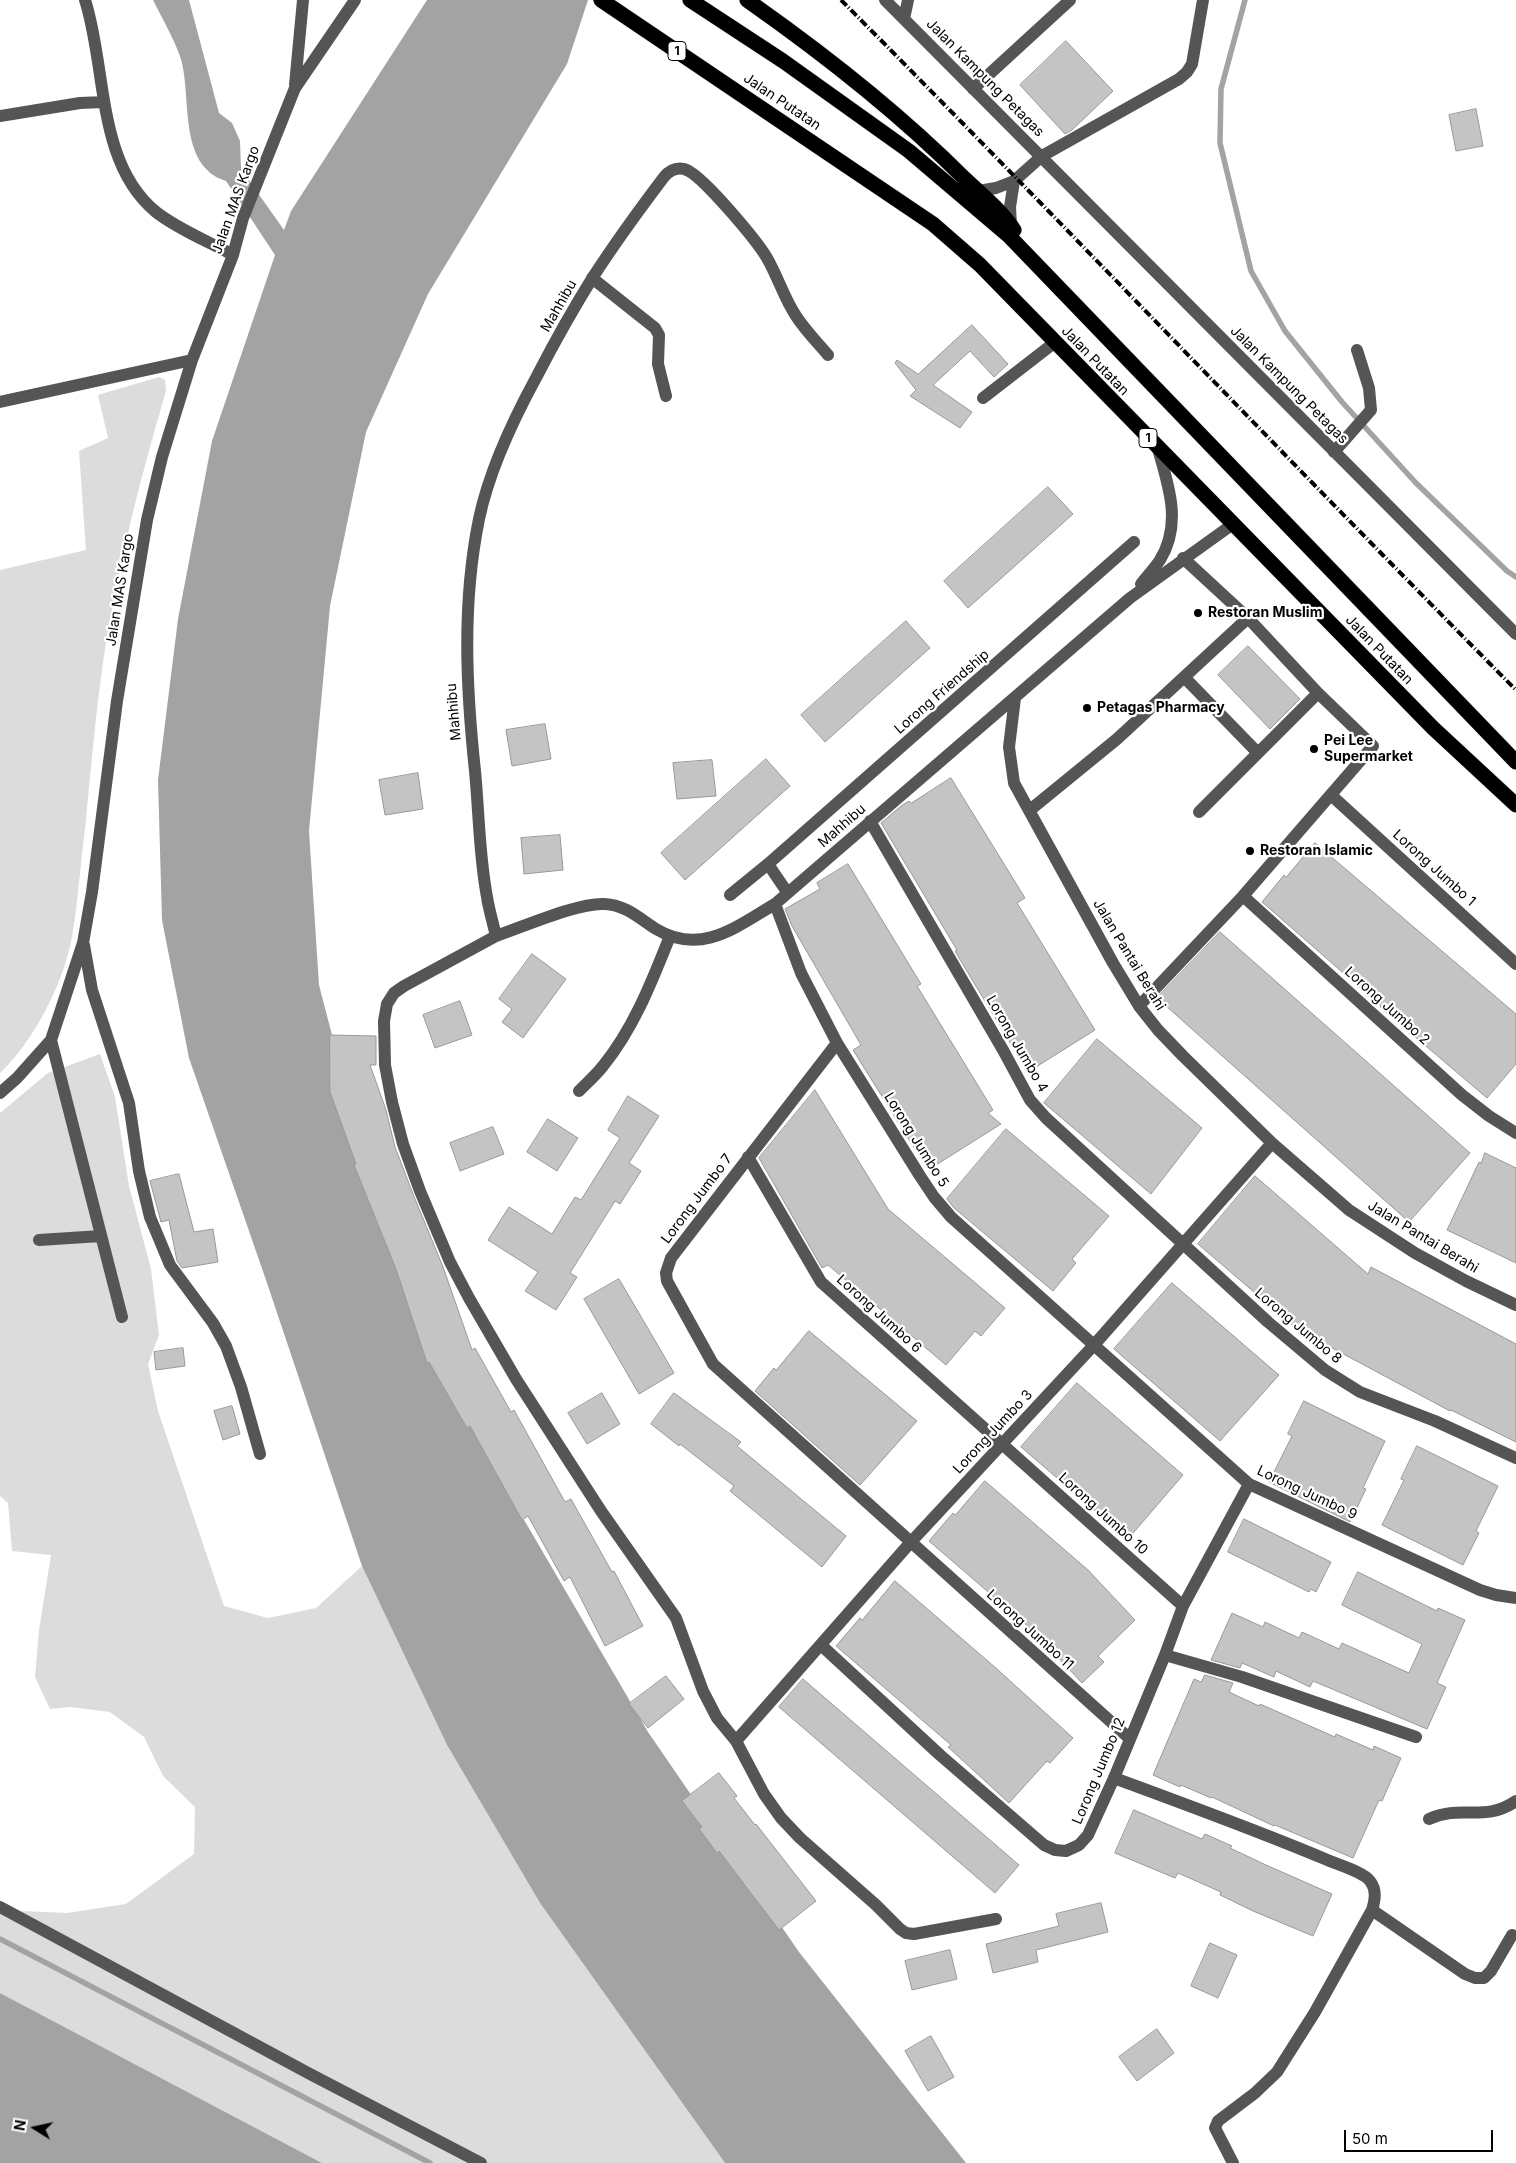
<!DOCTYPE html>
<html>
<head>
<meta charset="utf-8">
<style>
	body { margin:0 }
	#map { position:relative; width:1516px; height:2163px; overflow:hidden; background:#fff; font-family:Inter,sans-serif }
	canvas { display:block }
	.north { position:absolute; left:10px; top:2103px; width:50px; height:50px; -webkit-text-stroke:4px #fff; paint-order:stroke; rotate:280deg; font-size:14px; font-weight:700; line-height:20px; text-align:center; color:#000 }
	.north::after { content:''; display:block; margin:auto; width:18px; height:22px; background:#000; clip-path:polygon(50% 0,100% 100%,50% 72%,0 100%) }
	.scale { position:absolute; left:1344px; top:2130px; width:149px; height:22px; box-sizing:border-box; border:2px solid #000; border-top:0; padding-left:6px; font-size:15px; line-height:18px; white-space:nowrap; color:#000; -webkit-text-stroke:4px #fff; paint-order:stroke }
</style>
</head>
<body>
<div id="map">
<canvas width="1516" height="2163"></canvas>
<div class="north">N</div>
<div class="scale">50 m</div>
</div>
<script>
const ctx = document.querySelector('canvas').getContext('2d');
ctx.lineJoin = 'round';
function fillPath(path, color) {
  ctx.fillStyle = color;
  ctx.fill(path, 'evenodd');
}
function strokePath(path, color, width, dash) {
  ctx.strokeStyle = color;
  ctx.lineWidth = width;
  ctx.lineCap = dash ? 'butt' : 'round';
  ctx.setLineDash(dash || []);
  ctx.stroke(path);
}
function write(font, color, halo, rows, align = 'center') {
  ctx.font = font + ' Inter,sans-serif';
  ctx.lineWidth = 4.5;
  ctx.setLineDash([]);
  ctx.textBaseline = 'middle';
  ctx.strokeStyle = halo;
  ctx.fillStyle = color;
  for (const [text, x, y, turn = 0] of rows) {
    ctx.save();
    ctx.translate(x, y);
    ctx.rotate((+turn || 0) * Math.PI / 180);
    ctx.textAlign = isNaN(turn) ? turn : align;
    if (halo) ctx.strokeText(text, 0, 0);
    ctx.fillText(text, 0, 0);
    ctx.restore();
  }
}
fillPath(new Path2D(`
	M159,377L165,380L166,391C141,476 119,561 105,649C96,708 91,769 85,829C80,866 78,905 71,942C62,986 33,1042 0,1073V570L86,550L79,451L108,438L98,395Z
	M100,1054L115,1097L129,1186L151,1269L159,1335L148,1364L158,1411L224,1606L268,1618L316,1608L362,1566L447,1745L540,1903L725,2163H322L0,1993V1910L67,1913L126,1904L194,1854L195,1807L163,1776L144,1737L110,1712L70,1707L50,1709L35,1677L39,1630L51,1555L12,1551L8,1503L0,1496V1113L48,1073Z`), '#dcdcdc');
fillPath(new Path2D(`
	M153,0H189L219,113L232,123L240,141L241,169L284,230L291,211L427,0H588L567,64L428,294L366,432L330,606L309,831L319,985L372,1189L506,1489L648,1732L799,1952L966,2163H725L540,1903L447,1745L362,1566L266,1280L189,1058L162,920L158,780L178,619L212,441L275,255L226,181C176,165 193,95 180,56C173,37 162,18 153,0Z
	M0,1993L322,2163H0Z`), '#a3a3a3');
strokePath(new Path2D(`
	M1245,0L1221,89L1220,143L1251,271L1285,331L1342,402L1416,483L1507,571L1516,577
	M0,1939L430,2163`), '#a3a3a3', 5.5);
const building = new Path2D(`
	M1066,41L1113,91L1072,130L1065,134L1020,85Z
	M1476,109L1483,146L1456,151L1449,115Z
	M972,325L1008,364L994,377L970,351L933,385L972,412L960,428L910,396L916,390L895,363L897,360L918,374Z
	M1048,487L1073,514L968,608L944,581Z
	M906,621L930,648L825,742L801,715Z
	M1248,646L1300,699L1270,729L1218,675Z
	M545,724L551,759L512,766L506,730Z
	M766,759L790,786L685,880L661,853Z
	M712,760L716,796L677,799L673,763Z
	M418,773L423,809L385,815L379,780Z
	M951,778L1025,898L1017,903L1095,1030L1028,1072L968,973L955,951L957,950L881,823L901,806L909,801L911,803Z
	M560,835L563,870L524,874L521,838Z
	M1315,843L1516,1014V1064L1487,1098L1380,1007L1381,1006L1262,902L1284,875L1286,877Z
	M848,864L921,984L917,986L993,1110L988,1113L1001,1124L928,1170L853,1050L861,1045L792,926L785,909L820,889L817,883Z
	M1220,932L1470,1153L1409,1222L1157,998Z
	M532,954L566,979L523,1038L502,1022L512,1009L499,999Z
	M460,1001L472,1035L435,1048L423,1015Z
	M330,1035L376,1036V1065H370L386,1110L395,1147L413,1194L443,1267L472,1350L475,1348L511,1412L514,1410L565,1502L571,1499L612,1572L614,1571L643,1626L605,1646L570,1577L564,1581L528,1516L522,1520L470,1426L467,1428L429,1362L427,1363L396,1269L354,1165L356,1164L330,1092Z
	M1097,1039L1202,1128L1151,1194L1044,1103Z
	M815,1090L888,1209L1005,1308L981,1336L975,1331L946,1365L828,1265L822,1268L759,1158Z
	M628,1096L659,1116L629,1163L641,1171L620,1204L615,1201L570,1273L577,1277L556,1310L525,1291L538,1272L488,1240L509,1207L552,1234L575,1197L581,1200L620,1138L608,1130Z
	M548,1119L578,1138L557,1171L527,1152Z
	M493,1127L504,1154L460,1171L450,1143Z
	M1006,1129L1109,1216L1072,1259L1076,1263L1053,1291L954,1208L947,1199Z
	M1485,1153L1516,1168V1263L1447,1230L1479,1162L1481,1163Z
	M179,1174L194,1232L213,1229L218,1262L182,1268L177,1261L169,1220L161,1222L150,1181Z
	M1255,1176L1368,1274L1371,1267L1516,1344V1442L1451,1410L1450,1411L1306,1334L1305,1336L1198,1244Z
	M619,1279L674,1373L639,1394L584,1299Z
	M1172,1283L1279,1375L1220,1441L1114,1349Z
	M809,1331L917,1421L860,1485L755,1391L774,1368L776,1370Z
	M183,1348L185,1366L156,1370L154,1352Z
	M1077,1383L1183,1475L1128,1539L1021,1447Z
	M602,1393L620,1424L587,1444L568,1413Z
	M674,1393L741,1442L737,1446L846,1536L822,1567L730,1491L734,1486L680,1444L679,1446L651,1424Z
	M1304,1401L1385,1441L1363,1488L1366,1489L1350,1522L1269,1482L1292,1436L1288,1434Z
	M232,1406L240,1434L223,1440L214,1411Z
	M1417,1446L1498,1486L1476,1531L1479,1533L1463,1565L1382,1525L1404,1480L1401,1479Z
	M985,1481L1088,1570L1135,1620L1098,1656L1104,1662L1082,1683L1050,1649L1052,1647L929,1541L953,1513L955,1515Z
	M1244,1519L1331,1562L1316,1592L1311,1589L1309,1592L1228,1552Z
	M1358,1572L1437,1611L1438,1608L1465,1620L1437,1683L1446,1687L1427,1729L1313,1681L1310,1687L1276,1671L1274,1677L1242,1663L1240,1668L1211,1660L1232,1613L1263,1627L1265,1622L1299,1638L1302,1632L1339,1649L1342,1643L1409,1673L1422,1644L1342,1605Z
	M895,1581L997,1669L1073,1738L1050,1763L1047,1761L1009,1803L948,1747L951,1745L836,1646L860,1618L862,1620Z
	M1205,1675L1233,1683L1229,1692L1259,1706L1260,1704L1335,1737L1336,1734L1373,1750L1374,1746L1401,1758L1382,1801L1379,1800L1353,1858L1275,1825L1274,1826L1212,1797L1211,1798L1181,1785L1180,1787L1153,1775L1194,1679L1201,1682Z
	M666,1676L684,1699L648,1728L629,1704Z
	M803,1679L1019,1865L995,1893L779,1707Z
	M719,1773L737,1796L734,1798L755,1825L756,1824L816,1901L779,1930L719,1851L717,1853L699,1829L702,1827L682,1801Z
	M1134,1810L1202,1839L1205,1834L1232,1846L1230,1848L1266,1865L1332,1894L1313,1936L1253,1911L1220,1895L1221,1892L1178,1873L1175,1878L1115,1853Z
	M1101,1903L1108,1932L1036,1950L1038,1962L993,1973L986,1944L1059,1926L1056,1914Z
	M1210,1943L1237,1955L1218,1998L1191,1986Z
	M950,1950L957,1979L912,1990L905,1961Z
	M1157,2029L1174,2053L1137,2081L1119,2057Z
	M931,2036L954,2077L928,2091L905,2051Z`);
fillPath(building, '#c4c4c4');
strokePath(building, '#999', 1);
const highway = new Path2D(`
	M601,0L933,224L980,265L1433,728L1516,805
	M690,0L783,61L909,151L1009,236L1516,762
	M747,0C824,54 898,112 964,178C981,194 1002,211 1014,230`);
strokePath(highway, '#dbdbdb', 16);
strokePath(new Path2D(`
	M85,0C107,68 96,163 156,212C179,230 208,241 233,255
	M885,0L1516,634
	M904,19L908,0
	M295,85L303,0
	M973,89L1070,0
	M0,116L80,103L104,102
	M978,191L996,188L1014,181L1042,156L1179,79L1187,72L1192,64L1203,0
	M1011,225L1010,207L1014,181
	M592,278L655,328L659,335L658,364L666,396
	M828,355C817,342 805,330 796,316C784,298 778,277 767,258C757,241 700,172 684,169C675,167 669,171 664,177C639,210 615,243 593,277C573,309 554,343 537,376C513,420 489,471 479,519C462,603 466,686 475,771C479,812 479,855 487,897C489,910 493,923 496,936C523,927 579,902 605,904C626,905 640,919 656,929C701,956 736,927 775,904L1130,598L1233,524
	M983,398L1054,343
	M0,402L192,360
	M1334,452L1371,410L1369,388L1357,350
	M1141,584C1147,576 1154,569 1160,560C1182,524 1169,487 1158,449
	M1184,677L1257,752
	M1015,698L1009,747L1014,783L1113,963L1139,1006L1158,1030L1183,1056L1272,1143L1349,1210L1415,1253L1466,1281L1516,1305
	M1331,795L1516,964
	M1030,810L1117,739L1248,618
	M1199,812L1318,693
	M870,821L1003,1050L1030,1100L1046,1118L1268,1322L1325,1370L1360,1392L1435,1421L1516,1458
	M768,864L787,892
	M730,895L768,864L1134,542
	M1243,896L1462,1095L1489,1116L1516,1133
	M775,904L801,973L837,1043L920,1176L934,1197L951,1217L1249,1484L1480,1590L1496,1595L1516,1598
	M496,936L404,986L394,993L387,1004L384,1021L385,1065L392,1102L403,1144L420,1191L450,1262L469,1298L516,1379L601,1511L676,1618L703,1691L717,1718L736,1741L764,1794L781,1818L800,1838L876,1905L900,1929L906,1933L914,1934L996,1919
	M84,945L92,990L129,1103L139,1171L150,1217L170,1265L213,1323L226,1346L241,1387L260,1454
	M1139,1006L1243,896L1373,746L1318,693L1248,618L1183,558
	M51,1040L122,1317
	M837,1043L671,1258L666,1273L667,1281L713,1364L1129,1738
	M579,1091C587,1083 596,1075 603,1066C634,1028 652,981 670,936
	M0,1093L17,1078L51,1040L83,943L92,892L117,701L147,520L162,457L192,360L233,255L243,218L295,88L355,0
	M748,1157L821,1282L1183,1606
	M39,1240L101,1236
	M821,1645L940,1755L1044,1845L1055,1850L1066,1851L1079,1845L1088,1835L1114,1778L1165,1655L1183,1606L1249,1484
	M1165,1655L1242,1677L1416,1737
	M736,1741L910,1543L1094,1345L1272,1143
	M1114,1778C1185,1804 1256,1830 1325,1859C1336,1864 1364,1872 1370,1881C1377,1890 1375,1900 1372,1910L1315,2012L1277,2072L1255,2093L1218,2121L1215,2128L1233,2163
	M1429,1819C1462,1804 1484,1823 1516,1801
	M0,1907L310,2074L481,2163
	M1372,1910L1465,1974L1475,1978H1484L1491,1971L1512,1935`), '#555', 12);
strokePath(highway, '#000', 15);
strokePath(new Path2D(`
	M841,0C1068,228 1289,462 1516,690`), '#000', 4, [8, 2.5, 1, 2.5]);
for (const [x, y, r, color] of [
	[1198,613,5,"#000"],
	[1087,708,5,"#000"],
	[1314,749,5,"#000"],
	[1250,851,5,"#000"]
]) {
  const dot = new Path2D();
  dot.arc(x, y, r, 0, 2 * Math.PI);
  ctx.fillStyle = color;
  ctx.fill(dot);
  strokePath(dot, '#fff', 2);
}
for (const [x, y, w] of [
	[677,51,18],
	[1148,438,18]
]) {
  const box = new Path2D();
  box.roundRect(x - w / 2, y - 9.5, w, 19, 4);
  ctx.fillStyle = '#fff';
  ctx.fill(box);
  strokePath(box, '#000', 1);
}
write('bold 12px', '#000', null, [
	["1",677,51],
	["1",1148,438]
]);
write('14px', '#000', '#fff', [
	["Jalan Kampung Petagas",985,78,45],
	["Jalan Putatan",782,102,34],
	["Jalan MAS Kargo",236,200,-70],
	["Mahhibu",559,306,-60],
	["Jalan Putatan",1095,361,46],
	["Jalan Kampung Petagas",1289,385,45],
	["Jalan MAS Kargo",120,590,-81],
	["Jalan Putatan",1379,650,46],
	["Lorong Friendship",942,692,-41],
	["Mahhibu",454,712,-95],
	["Mahhibu",842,826,-41],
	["Lorong Jumbo 1",1434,868,42],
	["Jalan Pantai Berahi",1129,955,59],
	["Lorong Jumbo 2",1387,1006,42],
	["Lorong Jumbo 4",1017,1044,60],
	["Lorong Jumbo 5",916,1140,58],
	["Lorong Jumbo 7",697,1199,-53],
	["Jalan Pantai Berahi",1423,1237,31],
	["Lorong Jumbo 6",879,1314,42],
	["Lorong Jumbo 8",1298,1326,40],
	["Lorong Jumbo 3",993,1432,-47],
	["Lorong Jumbo 9",1307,1493,25],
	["Lorong Jumbo 10",1103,1514,42],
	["Lorong Jumbo 11",1030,1630,42],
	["Lorong Jumbo 12",1099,1771,-67]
]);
write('bold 14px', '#000', '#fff', [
	["Restoran Muslim",1208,613],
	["Petagas Pharmacy",1097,708],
	["Pei Lee",1324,741],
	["Supermarket",1324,757],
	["Restoran Islamic",1260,851]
], 'left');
</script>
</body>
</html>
